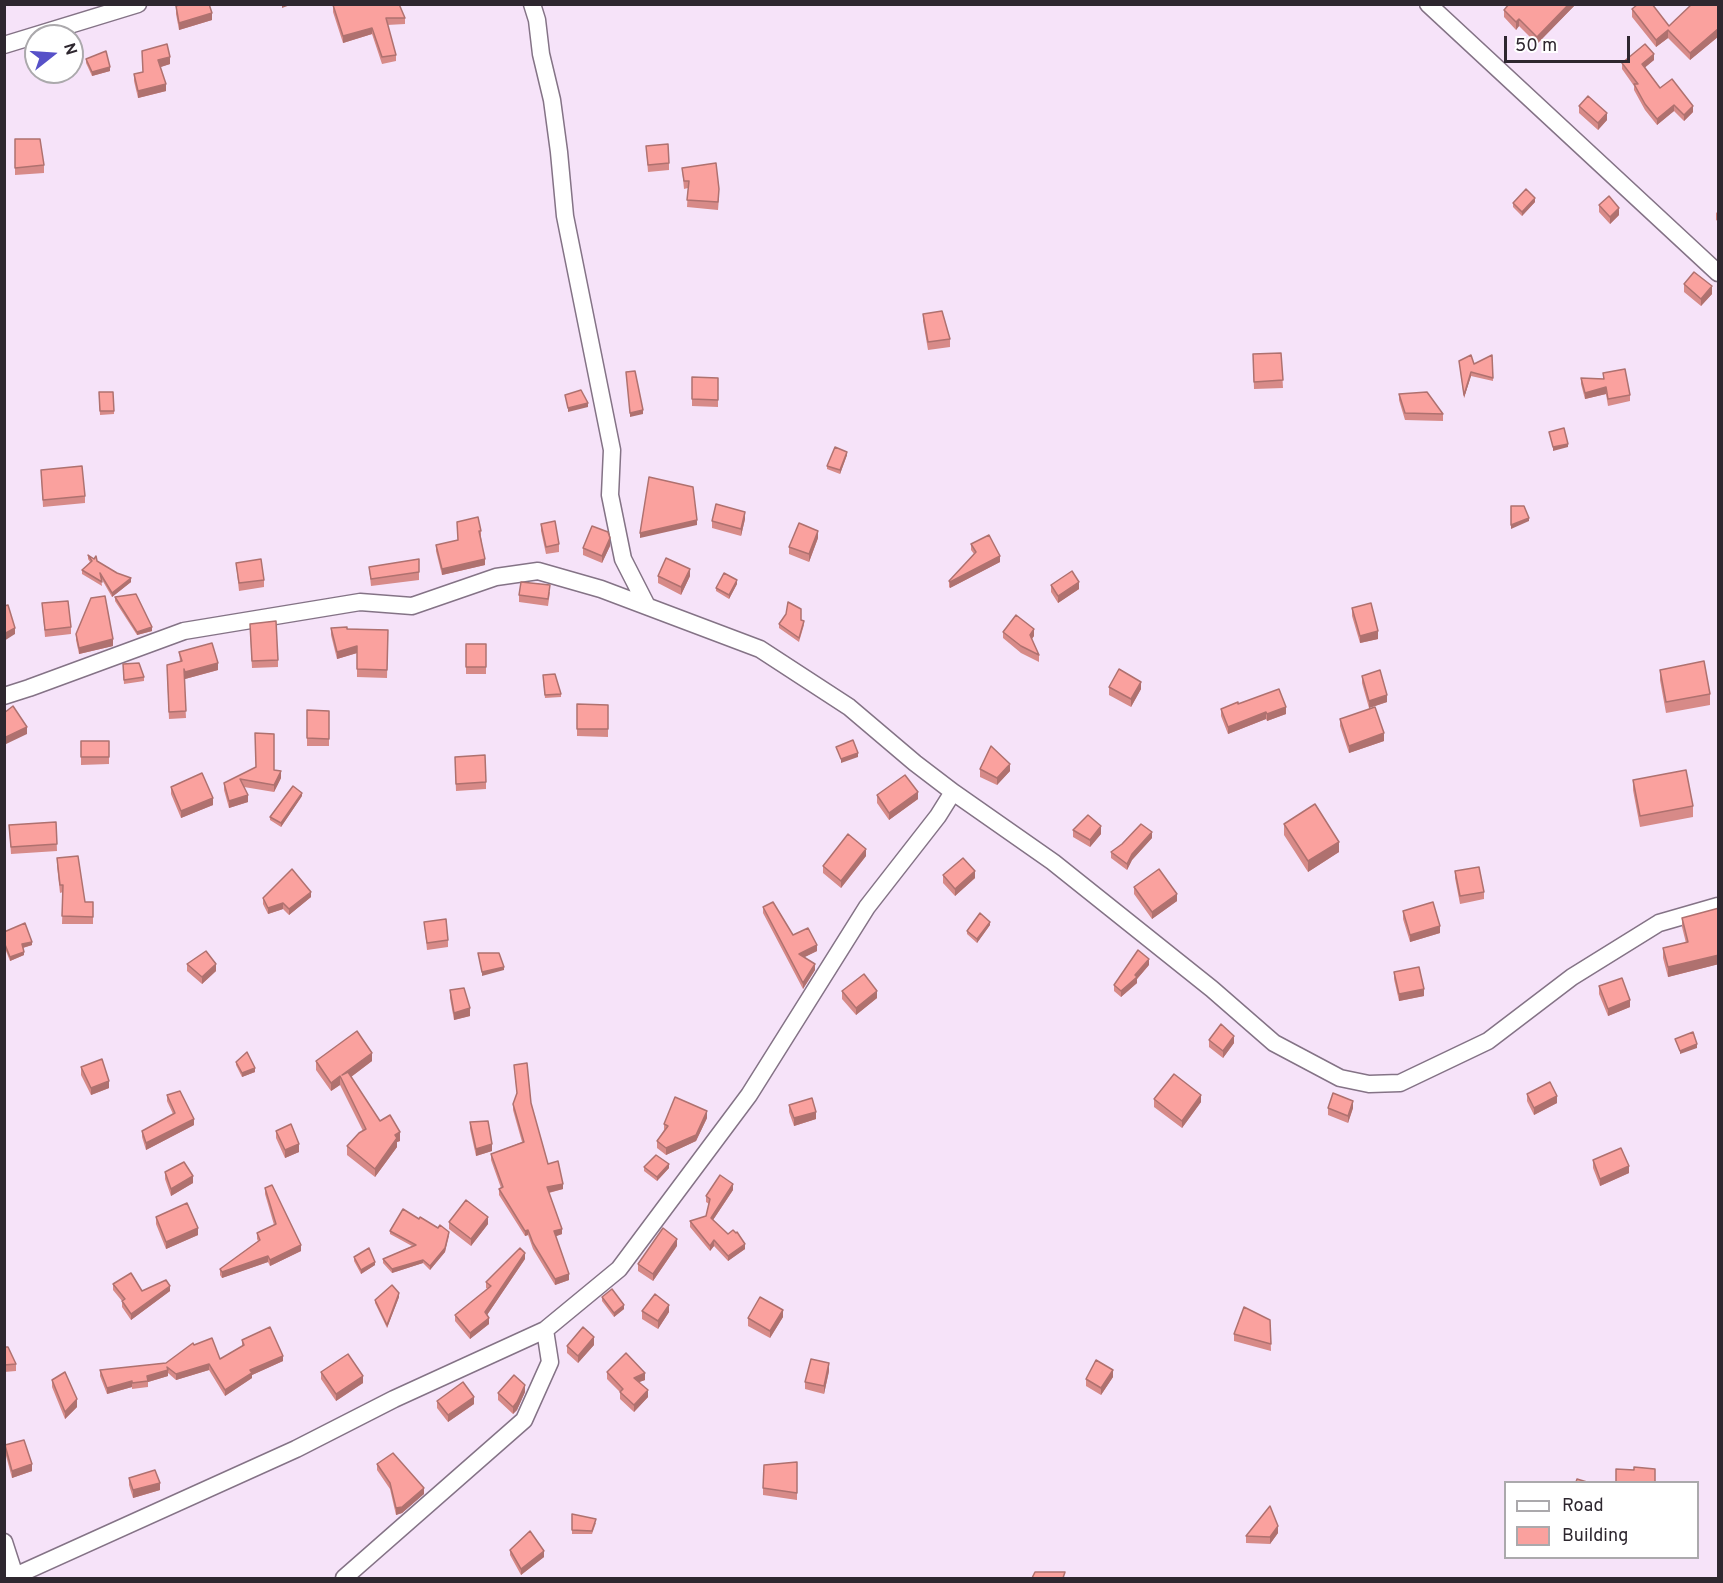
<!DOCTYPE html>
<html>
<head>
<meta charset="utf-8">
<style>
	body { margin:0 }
	#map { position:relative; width:1723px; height:1583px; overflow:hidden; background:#f6e3f9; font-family:Overpass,sans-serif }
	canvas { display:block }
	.frame { position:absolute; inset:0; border:6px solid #2e272f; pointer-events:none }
	.legend { position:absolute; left:1504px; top:1481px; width:195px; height:78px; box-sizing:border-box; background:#fff; border:2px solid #aba9ac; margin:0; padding:8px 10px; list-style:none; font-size:18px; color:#2e272f }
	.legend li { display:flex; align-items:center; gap:12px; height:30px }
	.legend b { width:30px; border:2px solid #aba9ac }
	.north { position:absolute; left:24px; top:24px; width:60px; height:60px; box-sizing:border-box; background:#fff; border:2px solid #aba9ac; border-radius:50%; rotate:73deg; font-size:16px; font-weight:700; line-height:24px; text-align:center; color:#2e272f }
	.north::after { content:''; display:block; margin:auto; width:21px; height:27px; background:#5751c8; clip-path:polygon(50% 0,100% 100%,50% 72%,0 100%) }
	.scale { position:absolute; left:1504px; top:36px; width:126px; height:27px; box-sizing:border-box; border:3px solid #2e272f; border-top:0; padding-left:8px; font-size:18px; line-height:21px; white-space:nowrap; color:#2e272f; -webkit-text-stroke:4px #fff; paint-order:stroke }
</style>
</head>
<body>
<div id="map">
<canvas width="1723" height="1583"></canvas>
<div class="frame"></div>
<ul class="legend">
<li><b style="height:8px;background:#fff"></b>Road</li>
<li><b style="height:16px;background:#faa19e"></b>Building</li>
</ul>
<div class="north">N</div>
<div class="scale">50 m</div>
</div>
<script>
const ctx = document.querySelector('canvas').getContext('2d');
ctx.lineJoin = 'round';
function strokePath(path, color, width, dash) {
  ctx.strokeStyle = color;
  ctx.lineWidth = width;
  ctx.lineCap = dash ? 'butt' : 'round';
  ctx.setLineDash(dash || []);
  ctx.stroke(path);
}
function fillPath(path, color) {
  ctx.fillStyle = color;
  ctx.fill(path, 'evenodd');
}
const minor = new Path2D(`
	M532,4L537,20L541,54L552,100L559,152L565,216L612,450L610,495L623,559L647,606
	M1428,4L1718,273
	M4,45L138,4
	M4,696L29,688L184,631L360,602L412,606L496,577L538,571L601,589L760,649L849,707L915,763L953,792
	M4,1542L15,1576H5
	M15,1576L296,1449L394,1399L545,1330L619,1269L749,1095L867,907L938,816L953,792L1053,862L1212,989L1274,1043L1340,1078L1369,1084L1400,1083L1488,1041L1572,977L1659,923L1718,906
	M344,1578L524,1420L550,1362L545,1330`);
strokePath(minor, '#847386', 19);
strokePath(minor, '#fff', 16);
fillPath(new Path2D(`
	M1509,4H1576L1537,44L1519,26L1516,30L1504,17V10Z
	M1719,4V36L1690,60L1668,38L1656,47L1632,17V9L1669,26Z
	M333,5L405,18V24L387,25L396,55V61L382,64L372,34L343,43L333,12Z
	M176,6L212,20L179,30L176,14Z
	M142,51L170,64L160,67L166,91L138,98L134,81V74L143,72Z
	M86,59L110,71L92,76L86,63Z
	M1654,60L1645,67L1660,88L1693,112L1684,121L1674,111L1657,125L1645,110L1634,90V86L1622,69V63Z
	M1579,106L1607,120L1598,130L1579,113Z
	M15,139L44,165V173L15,175Z
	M646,146L669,163V170L648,172Z
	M682,168L719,197L718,210L687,207L688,188L684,189Z
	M1535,202L1522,216L1513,207V203Z
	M1599,205L1619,215L1610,224L1599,212Z
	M1719,210V222L1716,220V213Z
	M1684,284L1712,294L1701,306L1684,292Z
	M923,314L950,339V347L928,350L923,321Z
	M1281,353L1283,388L1254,389L1253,354Z
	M1492,355L1493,381L1471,376L1464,398L1459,361L1474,364Z
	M1603,373L1630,395V401L1608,406L1606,394L1585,399L1581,384V378L1603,379Z
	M692,377L718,378V407L692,406Z
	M99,392L114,411V414L100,415Z
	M1399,394L1443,414V421L1405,420L1399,400Z
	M847,455L840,474L827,469V466Z
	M41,470L85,496V503L43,507Z
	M745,519L741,536L712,528V521Z
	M541,524L559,544V552L546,554L541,531Z
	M481,531V537L485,565L442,575L436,551V545L458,540Z
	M818,538L809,562L789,554V547Z
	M971,544L1000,562L950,588L949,587V581L974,554L971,550Z
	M610,546L602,563L583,555V548Z
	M88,555L97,561L131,582L112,597L101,578L102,586L82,574V570L90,562L88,559Z
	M419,559V580L371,586L369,567Z
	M236,563L264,580V587L239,591Z
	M658,576H690L681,595L658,583Z
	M737,584L729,599L716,591V588Z
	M1051,585L1079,589L1058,603L1051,592Z
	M550,592L548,606L519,602V595Z
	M115,597L152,631L137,635L115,601Z
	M42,603L71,627V634L45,637Z
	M1352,608L1378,639L1360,643L1352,616Z
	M801,620L804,625L799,642L779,628V624Z
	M331,628L388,630L387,678L357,677V653L337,659L331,635Z
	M250,631L278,660V667L252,668Z
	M1003,632L1034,636L1032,639L1039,655V662L1021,653L1003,638Z
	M76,634L113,646L79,654L76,640Z
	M466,644H486V674H466Z
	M179,652L218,670L185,679L184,677L186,718L169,719L167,672L180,661Z
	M123,668L144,677V681L124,684Z
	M1660,670L1710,694V705L1666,713L1660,680Z
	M1362,676L1387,702L1369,708L1362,683Z
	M543,679L561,694V697L545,698Z
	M1109,687L1141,689L1131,707L1109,695Z
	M577,704L608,705V737L577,736Z
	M1238,704L1286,714L1267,721L1266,719L1228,734L1221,716V709Z
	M307,710L329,711V746H307Z
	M1340,719L1384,741L1349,753L1340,726Z
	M81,741H109V764L81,765Z
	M455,764L486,782V789L456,791Z
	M256,767L274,770L281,778L274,792L244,787L248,802L229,808L224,790V783Z
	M980,769L1010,771L997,785L980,777Z
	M1633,780L1693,806V817L1640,827L1633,790Z
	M171,787L213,805L181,818L171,794Z
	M877,795L918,799L889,820L877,803Z
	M302,796L281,827L270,820V817Z
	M56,822L57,851L11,854L9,825Z
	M1284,824L1339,852L1308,872L1284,835Z
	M1073,830L1101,834L1090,847L1073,837Z
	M1152,838L1132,860L1127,870L1111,858V852Z
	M866,856L841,888L823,873V866Z
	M57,858L85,902H93V924H62L63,892L60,893L57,866Z
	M1455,871L1484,892V899L1460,904L1455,878Z
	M943,875L975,878L955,896L943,883Z
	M1134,887L1177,901L1152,919L1134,894Z
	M311,897L289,915L283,909L268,914L263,904V898Z
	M763,907L793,935L817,951L804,957L815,970L803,989L763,913Z
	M1719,908V964L1668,977L1663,958V948L1686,943L1682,927V918Z
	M1403,911L1440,933L1410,942L1403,919Z
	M424,922L448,940V947L427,950Z
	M990,925L977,943L967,934V931Z
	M4,932L32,945L23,948L24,955L10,961L4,946Z
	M187,964L216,971L202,984L187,971Z
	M1149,965L1137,979V983L1121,997L1114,991V985Z
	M1394,972L1424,996L1399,1001L1394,979Z
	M1599,986L1630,1007L1608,1016L1599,994Z
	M450,990L470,1016L454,1020L450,998Z
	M842,991L877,998L856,1015L842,999Z
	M1209,1040L1234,1043L1223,1058L1209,1047Z
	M316,1061H372L351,1077L380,1121L400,1141L397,1142V1147L375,1177L347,1155V1146L363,1131L340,1085L331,1091L316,1070Z
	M236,1062L255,1072L242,1077L236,1065Z
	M514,1065L531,1103L548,1164L563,1189L549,1193L562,1234L556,1236L569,1280L555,1285L533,1249L528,1235L525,1236L499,1195V1189L501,1188L491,1160V1154L522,1142L513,1110V1104L517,1095Z
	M81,1067L109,1088L91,1095L81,1075Z
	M1527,1094L1557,1103L1534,1115L1527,1101Z
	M167,1095L194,1125L146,1150L142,1137V1131L173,1114L167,1101Z
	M1154,1099L1201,1102L1182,1128L1154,1107Z
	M789,1105L816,1119L794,1126L789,1112Z
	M1328,1108H1353L1348,1123L1328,1115Z
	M707,1118L696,1141L666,1155L657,1148V1141L664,1130V1124Z
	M470,1122L492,1151L476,1156L470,1129Z
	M276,1131L299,1152L285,1158L276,1138Z
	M1593,1160L1629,1173L1600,1186L1593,1168Z
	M644,1167L669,1168L657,1181L644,1171Z
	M165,1172L193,1183L171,1196L165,1179Z
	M265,1188L301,1251L270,1266L268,1262L222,1278L220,1275V1269L258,1241L257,1239V1233L274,1225L265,1194Z
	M733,1190L713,1220L745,1249L728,1261L714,1246L710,1251L690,1227V1221L706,1216L709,1204L706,1202V1196Z
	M156,1217L198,1235L166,1249L156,1224Z
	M449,1222L488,1224L471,1246L449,1229Z
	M390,1231L449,1236L445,1252L430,1270L423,1263L392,1273L383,1263V1259L412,1246L390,1234Z
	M677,1246L653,1281L638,1271V1264Z
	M354,1257L375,1265L361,1274L354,1261Z
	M525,1259L487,1315L489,1324L470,1339L455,1321V1315L488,1289L486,1288V1282Z
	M113,1284L142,1291H170L131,1320L122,1307V1301L113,1290Z
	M399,1297L387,1328L375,1303V1300Z
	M602,1297L624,1309L614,1317L602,1301Z
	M642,1311L669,1312L658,1329L642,1319Z
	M783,1317L770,1338L748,1326V1318Z
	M1270,1320L1271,1351L1234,1341V1334Z
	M242,1340L283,1361L252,1375V1378L225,1396L209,1370L176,1380L168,1373V1376L148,1382V1387L132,1389V1387L107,1394L100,1376V1370L166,1363L194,1345L220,1359L242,1346Z
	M594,1345L578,1363L567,1353V1346Z
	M4,1347L16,1364V1371L4,1372Z
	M829,1371L824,1394L805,1389V1382Z
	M321,1372L363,1383L336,1401L321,1379Z
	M607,1372L645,1380L639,1382L648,1397L634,1412L620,1399V1392L607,1379Z
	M1113,1377L1101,1395L1086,1386V1379Z
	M52,1380L77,1407L65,1419L52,1387Z
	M525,1392L517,1410L513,1414L498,1400V1393Z
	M437,1401L474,1404L448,1422L437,1408Z
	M5,1445L32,1471L12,1478L5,1452Z
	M797,1462V1500L763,1495V1488Z
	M377,1464L424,1494L402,1513L396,1515L390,1489L377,1470Z
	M129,1478L160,1490L133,1498L129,1485Z
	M572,1514L596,1523L592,1534H572Z
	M1278,1533L1270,1544L1246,1543V1536Z
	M510,1550L544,1557L521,1575L510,1555Z`), '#d78a88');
fillPath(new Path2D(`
	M282,4H293L282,8Z
	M1569,4H1576L1537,44V37Z
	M212,13V20L179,30V23Z
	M1519,19V26L1516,30V22Z
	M372,28V34L343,43V36Z
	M1719,28V36L1690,60V53Z
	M1668,30V38L1656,47V40Z
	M1654,54V60L1642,70V64Z
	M170,57V64L158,68V60Z
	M110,67V71L92,76V72Z
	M166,84V91L138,98V91Z
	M1674,105V111L1657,125V119Z
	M1693,106V112L1684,121V115Z
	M1607,113V120L1598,130V123Z
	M1535,198V202L1522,216V212Z
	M1619,208V215L1610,224V217Z
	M1712,286V294L1701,306V299Z
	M1471,372V376L1464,398V395Z
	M1606,387V394L1585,399V393Z
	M588,403V407L568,412V408Z
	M643,410V414L630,417V413Z
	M1568,444V447L1553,451V447Z
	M847,452V455L840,474V470Z
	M745,512V519L741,536V529Z
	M1529,518V521L1511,529V525Z
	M697,520V525L640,538V533Z
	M818,531V538L809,562V554Z
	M610,538V546L602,563V556Z
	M1000,556V562L950,588V582Z
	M485,559V565L442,575V569Z
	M690,569V576L681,595V587Z
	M131,578V582L112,597V593Z
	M737,580V584L729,599V595Z
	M1079,582V589L1058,603V596Z
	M152,627V631L137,635V632Z
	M15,628V634L4,641V634Z
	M1034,629V636L1030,641V635Z
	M1378,631V639L1360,643V636Z
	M113,639V646L79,654V648Z
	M357,646V653L337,659V652Z
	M218,663V670L185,679V672Z
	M1141,682V689L1131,707V699Z
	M1387,695V702L1369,708V701Z
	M1286,707V714L1267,721V714Z
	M1266,712V719L1228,734V727Z
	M27,727V734L4,745V738Z
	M1384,733V741L1349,753V746Z
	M858,753V757L841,763V759Z
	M1010,764V771L997,785V778Z
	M281,771V778L274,792V785Z
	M918,792V799L889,820V813Z
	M302,793V796L281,827V823Z
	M248,795V802L229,808V801Z
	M213,798V805L181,818V811Z
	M1101,826V834L1090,847V840Z
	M1152,832V838L1132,860L1127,870V864L1132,854Z
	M1339,842V852L1308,872V861Z
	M866,849V856L841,888V881Z
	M975,871V878L955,896V889Z
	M311,892V897L289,915V909Z
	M1177,894V901L1152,919V912Z
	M283,903V909L268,914V908Z
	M990,922V925L977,943V939Z
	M1440,926V933L1410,942V935Z
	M32,942V945L22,948V944Z
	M817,945V951L799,960V954Z
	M24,952V955L10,961V957Z
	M1719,955V964L1668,977V967Z
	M1149,959V965L1137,979V983L1121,997V991Z
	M216,964V971L202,984V977Z
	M815,964V970L803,989V983Z
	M504,967V970L482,976V972Z
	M1424,989V996L1399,1001V994Z
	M877,991V998L856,1015V1008Z
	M1630,1000V1007L1608,1016V1009Z
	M470,1008V1016L454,1020V1013Z
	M1234,1036V1043L1223,1058V1051Z
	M1697,1044V1048L1680,1054V1051Z
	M372,1053V1061L343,1083L342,1075Z
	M255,1068V1072L242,1077V1073Z
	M340,1076V1085L331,1091V1083Z
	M109,1081V1088L91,1095V1088Z
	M1201,1095V1102L1182,1128V1121Z
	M1557,1096V1103L1534,1115V1108Z
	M1353,1101V1108L1348,1123V1116Z
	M707,1111V1118L696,1141L666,1155V1148Z
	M816,1112V1119L794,1126V1118Z
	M194,1119V1125L146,1150V1143Z
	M400,1132V1141L397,1142V1147L375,1177V1169L395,1135Z
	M299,1144V1152L285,1158V1150Z
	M492,1144V1151L476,1156V1149Z
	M669,1164V1168L657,1181V1177Z
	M1629,1166V1173L1600,1186V1179Z
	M193,1176V1183L171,1196V1189Z
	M563,1184V1189L547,1193V1187Z
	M733,1184V1190L711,1223V1218Z
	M488,1217V1224L471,1246V1239Z
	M198,1228V1235L166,1249V1242Z
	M562,1229V1234L554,1237V1231Z
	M528,1230V1235L525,1236V1231Z
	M449,1232L445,1252L430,1270V1266Z
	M677,1239V1246L653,1281V1274Z
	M714,1240V1246L710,1251V1246Z
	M745,1244V1249L728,1261V1256Z
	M301,1245V1251L270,1266V1260Z
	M525,1253V1259L485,1318V1312Z
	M268,1256V1262L222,1278V1272Z
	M423,1260V1263L392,1273V1269Z
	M375,1262V1265L361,1274V1270Z
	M569,1274V1280L555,1285V1279Z
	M170,1286V1291L131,1320V1314Z
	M399,1293V1297L387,1328V1325Z
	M624,1305V1309L614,1317V1313Z
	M669,1305V1312L658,1329V1321Z
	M783,1310V1317L770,1338V1331Z
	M489,1318V1324L470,1339V1333Z
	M594,1337V1345L578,1363V1356Z
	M283,1356V1361L252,1375V1378L225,1396V1390L250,1370Z
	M829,1363V1371L824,1394V1386Z
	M209,1364V1370L176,1380V1374Z
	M168,1370V1376L148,1382L147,1376Z
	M1113,1370V1377L1101,1395V1388Z
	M645,1373V1380L634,1384V1378Z
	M363,1376V1383L336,1401V1394Z
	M132,1381V1387L107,1394V1388Z
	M525,1385V1392L517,1410L513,1414V1407Z
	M648,1390V1397L634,1412V1405Z
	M474,1397V1404L448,1422V1415Z
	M77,1399V1407L65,1419V1412Z
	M32,1464V1471L12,1478V1471Z
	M160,1483V1490L133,1498V1490Z
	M424,1488V1494L402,1513L396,1515V1508Z
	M1278,1526V1533L1270,1544V1537Z
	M544,1551V1557L521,1575V1569Z`), '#af716f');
const building = new Path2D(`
	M182,4H209L212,13L179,23L176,6Z
	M334,4H399L405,18H386L396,55L382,57L372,28L343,36L333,5Z
	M1509,4H1569L1537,37L1519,19L1516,22L1504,10Z
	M1638,4H1652L1669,26L1692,4H1719V28L1690,53L1668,30L1656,40L1632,9Z
	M167,44L170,57L158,60L166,84L138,91L134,74L143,72L142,51Z
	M1645,44L1654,54L1642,64L1660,88L1672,79L1693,106L1684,115L1674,105L1657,119L1645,104L1634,84H1638L1622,63Z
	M106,51L110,67L92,72L86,59Z
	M1588,96L1607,113L1598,123L1579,106Z
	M15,139H40L44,165L15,168Z
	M668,144L669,163L648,165L646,146Z
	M716,163L719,189L718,202L687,200L689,181H684L682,168Z
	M1526,189L1535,198L1522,212L1513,203Z
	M1609,196L1619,208L1610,217L1599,205Z
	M1694,272L1712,286L1701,299L1684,284Z
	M942,311L950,339L928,342L923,314Z
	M1281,353L1283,380L1254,382L1253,354Z
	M1471,355L1474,364L1492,355L1493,378L1471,372L1464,395L1459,361Z
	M1625,369L1630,395L1608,399L1606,387L1585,393L1581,378L1604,379L1603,373Z
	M635,371L643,410L630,413L626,372Z
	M692,377L718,378V400L692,399Z
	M581,390L588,403L568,408L565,395Z
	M99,392H113L114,411H100Z
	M1427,392L1443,414L1405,413L1399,394Z
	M1564,428L1568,444L1553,447L1549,432Z
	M835,447L847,452L840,470L827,466Z
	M82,466L85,496L43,500L41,470Z
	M649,477L693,487L697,520L640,533Z
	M716,504L745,512L741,529L712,521Z
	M1511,506H1524L1529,518L1511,525Z
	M478,517L481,531H479L485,559L442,569L436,545L458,540L457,522Z
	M555,521L559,544L546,547L541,524Z
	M799,523L818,531L809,554L789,547Z
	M592,526L608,532L610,538L602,556L583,548Z
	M989,535L1000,556L950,582L949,581L976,552L971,544Z
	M88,555L94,559L96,556L97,561L117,573L131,578L112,593L100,573L102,582L82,570L92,561Z
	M666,558L690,569L681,587L658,576Z
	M261,559L264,580L239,583L236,563Z
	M419,559V572L371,579L369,567Z
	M1072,571L1079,582L1058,596L1051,585Z
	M724,573L737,580L729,595L716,588Z
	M521,582L550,585L548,599L519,595Z
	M136,594L152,627L137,632L115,597Z
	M105,596L113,639L79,648L76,634L91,598Z
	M68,601L71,627L45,630L42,603Z
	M788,602L801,609V620L804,621L799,638L779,624L786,614Z
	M1371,603L1378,631L1360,636L1352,608Z
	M8,605L15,628L4,634V606Z
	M1016,615L1034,629L1030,635L1039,655L1021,646L1003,632Z
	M276,621L278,660L252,661L250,624Z
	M347,627V629L388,630L387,670L357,669V646L337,652L331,628Z
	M212,643L218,663L185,672L184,669L186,711L169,712L167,665L182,661L179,652Z
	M466,644H486V667H466Z
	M1704,661L1710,694L1666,702L1660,670Z
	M139,663L144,677L124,680L123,664Z
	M1119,669L1141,682L1131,699L1109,687Z
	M1380,670L1387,695L1369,701L1362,676Z
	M555,674L561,694L545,695L543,675Z
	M1279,689L1286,707L1267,714L1266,712L1228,727L1221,709L1238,702V704Z
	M577,704L608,705V729H577Z
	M13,706L27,727L4,738V713Z
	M1375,707L1384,733L1349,746L1340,719Z
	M307,710L329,711V739L307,738Z
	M255,733L274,734V770L281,771L274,785L240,779L248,795L229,801L224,783L256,767Z
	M853,740L858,753L841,759L836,747Z
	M81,741H109V757H81Z
	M991,746L1010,764L997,778L980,769Z
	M485,755L486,782L456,784L455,757Z
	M1686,770L1693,806L1640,816L1633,780Z
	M202,773L213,798L181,811L171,787Z
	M905,775L918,792L889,813L877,795Z
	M293,786L302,793L281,823L270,817Z
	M1315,804L1339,842L1308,861L1284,824Z
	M1088,815L1101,826L1090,840L1073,830Z
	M56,822L57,844L11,847L9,825Z
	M1141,824L1152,832L1132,854L1127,864L1111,852L1122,844Z
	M848,834L866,849L841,881L823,866Z
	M78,856L85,902H93V917L62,916L63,885H60L57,858Z
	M963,858L975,871L955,889L943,875Z
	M1479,867L1484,892L1460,896L1455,871Z
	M292,869L311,892L289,909L283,903L268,908L263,898Z
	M1159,869L1177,894L1152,912L1134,887Z
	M773,902L793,935L808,928L817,945L799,954L815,964L803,983L763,907Z
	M1433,902L1440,926L1410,935L1403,911Z
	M1719,908V955L1668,967L1663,948L1688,942L1682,918Z
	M980,913L990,922L977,939L967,931Z
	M446,919L448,940L427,943L424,922Z
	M25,923L32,942L22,944L24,952L10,957L4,942V932Z
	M1138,950L1149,959L1135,975L1137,977L1121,991L1114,985Z
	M206,951L216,964L202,977L187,964Z
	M478,953H499L504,967L482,972Z
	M1419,967L1424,989L1399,994L1394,972Z
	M864,974L877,991L856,1008L842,991Z
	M1622,978L1630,1000L1608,1009L1599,986Z
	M464,988L470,1008L454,1013L450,990Z
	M1221,1024L1234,1036L1223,1051L1209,1040Z
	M357,1031L372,1053L342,1075L348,1072L380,1121L390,1115L400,1132L395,1135L397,1138L375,1169L347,1146L359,1133L366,1129L340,1076L331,1083L316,1061Z
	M1693,1032L1697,1044L1680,1051L1675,1039Z
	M247,1052L255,1068L242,1073L236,1062Z
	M102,1059L109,1081L91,1088L81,1067Z
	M527,1063L531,1103L548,1164L558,1161L563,1184L547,1187L562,1229L554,1231L569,1274L555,1279L533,1243L528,1230L525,1231L499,1189L503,1187L491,1154L524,1142L513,1104L517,1093L514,1065Z
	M1174,1074L1201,1095L1182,1121L1154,1099Z
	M1550,1082L1557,1096L1534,1108L1527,1094Z
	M180,1091L194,1119L146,1143L142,1131L175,1113L167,1095Z
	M1333,1093L1353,1101L1348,1116L1328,1108Z
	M675,1097L707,1111L696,1135L666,1148L657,1141L668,1126L664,1124Z
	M812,1098L816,1112L794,1118L789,1105Z
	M488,1121L492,1144L476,1149L470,1122Z
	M291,1124L299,1144L285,1150L276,1131Z
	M1621,1148L1629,1166L1600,1179L1593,1160Z
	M656,1155L669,1164L657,1177L644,1167Z
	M184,1162L193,1176L171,1189L165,1172Z
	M720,1175L733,1184L711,1218L728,1234L733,1230L736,1233L737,1232L745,1244L728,1256L714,1240L710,1246L690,1221L706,1216L710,1199L706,1196Z
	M272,1185L301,1245L270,1260L268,1256L222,1272L220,1269L260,1240L257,1233L276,1224L265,1188Z
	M466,1200L488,1217L471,1239L449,1222Z
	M187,1203L198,1228L166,1242L156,1217Z
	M403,1209L419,1219L420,1217L438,1228L440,1225L449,1232L445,1248L430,1266L423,1260L392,1269L383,1259L416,1245L390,1231Z
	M663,1228L677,1239L653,1274L638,1264Z
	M369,1248L375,1262L361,1270L354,1257Z
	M520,1248L525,1253L485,1312L489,1318L470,1333L455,1315L491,1286L486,1282Z
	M131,1273L142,1291L166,1280L170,1286L131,1314L122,1301L125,1299L113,1284Z
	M392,1285L399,1293L387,1325L375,1300Z
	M612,1289L624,1305L614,1313L602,1297Z
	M655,1294L669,1305L658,1321L642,1311Z
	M760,1297L783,1310L770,1331L748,1318Z
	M1244,1307L1270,1320L1271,1344L1234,1334Z
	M270,1327L283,1356L250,1370L252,1373L225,1390L209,1364L176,1374L167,1367L168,1370L147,1376L148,1381L132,1383V1381L107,1388L100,1370L166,1363L193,1343L194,1345L212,1338L220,1359L244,1345L242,1340Z
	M583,1327L594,1337L578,1356L567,1346Z
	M4,1347H8L16,1364L4,1365Z
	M626,1353L645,1373L634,1378L648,1390L634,1405L620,1392L623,1389L607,1372Z
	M348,1354L363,1376L336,1394L321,1372Z
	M811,1359L829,1363L824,1386L805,1382Z
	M1096,1360L1113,1370L1101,1388L1086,1379Z
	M65,1372L77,1399L65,1412L52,1380Z
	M514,1375L525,1385L517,1402L513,1407L498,1393Z
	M463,1382L474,1397L448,1415L437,1401Z
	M24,1440L32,1464L12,1471L5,1445Z
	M393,1453L424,1488L402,1507L396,1508L390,1483L377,1464Z
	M797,1462V1493L763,1488L764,1465Z
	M1634,1467L1655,1469V1482H1616V1469L1634,1470Z
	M155,1470L160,1483L133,1490L129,1478Z
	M1577,1479L1587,1482H1576Z
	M1270,1506L1278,1526L1270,1537L1246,1536Z
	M572,1514L596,1519L592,1531L572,1530Z
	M530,1531L544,1551L521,1569L510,1550Z
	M1035,1572H1065L1063,1578H1032Z`);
fillPath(building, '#faa19e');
strokePath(building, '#af716f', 1.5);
</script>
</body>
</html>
